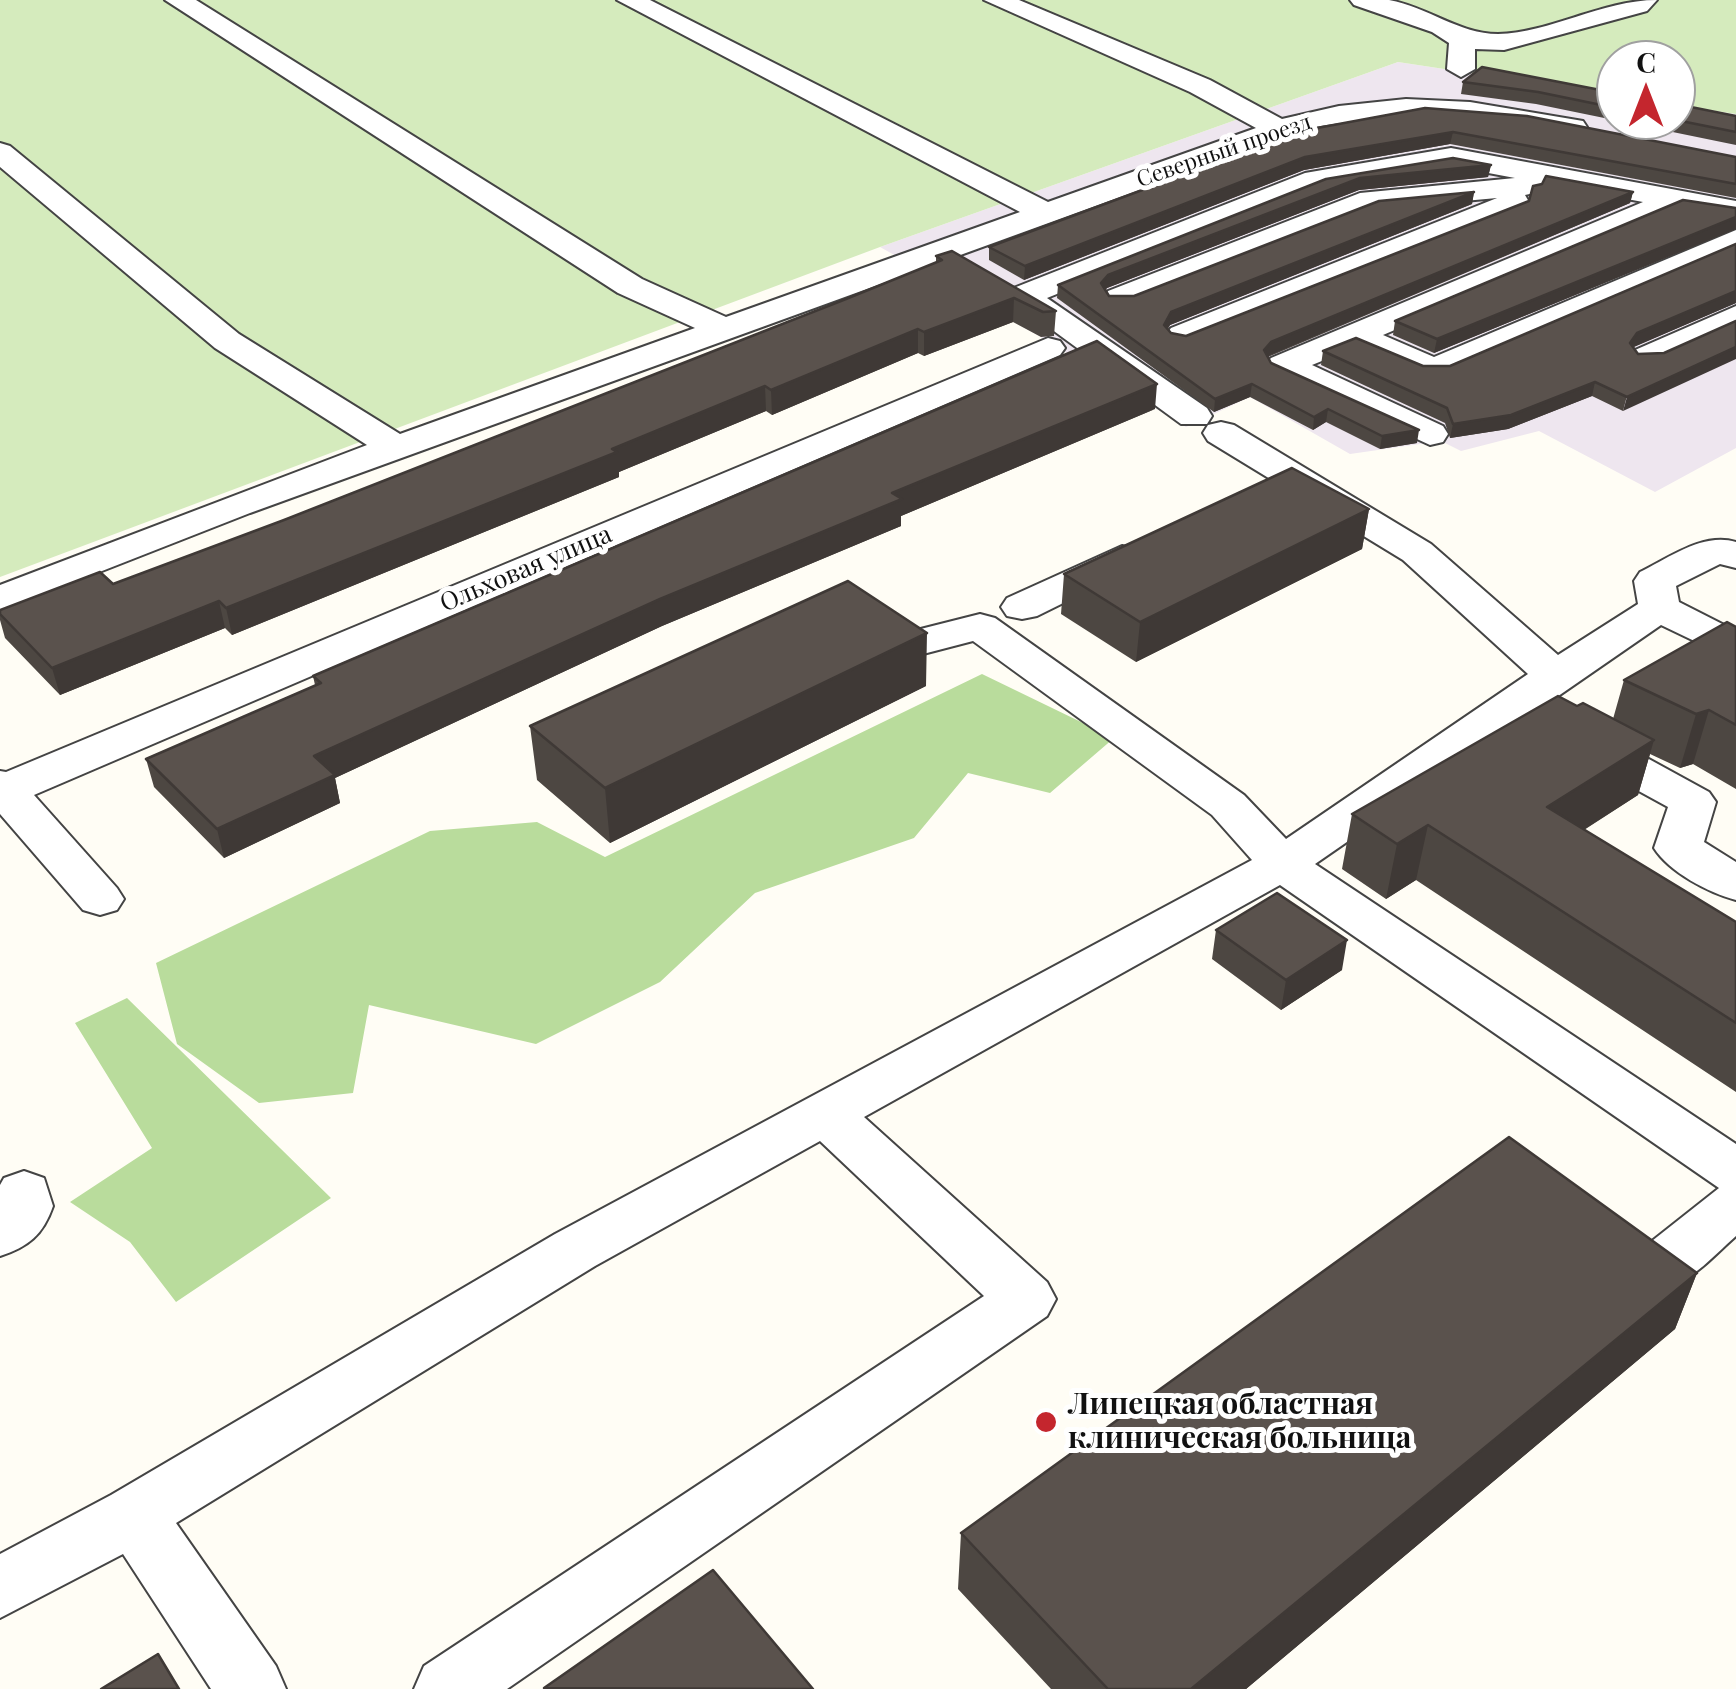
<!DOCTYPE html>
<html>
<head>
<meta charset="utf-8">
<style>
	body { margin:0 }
	#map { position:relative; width:1736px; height:1689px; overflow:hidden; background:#fffdf5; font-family:"Playfair Display",serif }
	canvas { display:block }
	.north { position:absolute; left:1596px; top:40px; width:100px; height:100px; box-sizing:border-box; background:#fff; border:2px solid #a0a0a0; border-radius:50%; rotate:0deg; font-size:28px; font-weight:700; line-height:40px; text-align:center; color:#111 }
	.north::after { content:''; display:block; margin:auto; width:35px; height:45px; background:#c4262e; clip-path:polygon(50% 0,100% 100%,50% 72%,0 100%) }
</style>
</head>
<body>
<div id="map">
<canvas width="1736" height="1689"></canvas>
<div class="north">С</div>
</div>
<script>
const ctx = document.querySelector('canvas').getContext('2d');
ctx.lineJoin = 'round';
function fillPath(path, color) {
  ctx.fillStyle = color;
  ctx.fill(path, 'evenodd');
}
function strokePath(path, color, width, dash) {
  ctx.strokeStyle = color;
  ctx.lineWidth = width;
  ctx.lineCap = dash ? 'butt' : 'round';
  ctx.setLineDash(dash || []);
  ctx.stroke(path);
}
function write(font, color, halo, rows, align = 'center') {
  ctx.font = font + ' "Playfair Display",serif';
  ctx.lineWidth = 10;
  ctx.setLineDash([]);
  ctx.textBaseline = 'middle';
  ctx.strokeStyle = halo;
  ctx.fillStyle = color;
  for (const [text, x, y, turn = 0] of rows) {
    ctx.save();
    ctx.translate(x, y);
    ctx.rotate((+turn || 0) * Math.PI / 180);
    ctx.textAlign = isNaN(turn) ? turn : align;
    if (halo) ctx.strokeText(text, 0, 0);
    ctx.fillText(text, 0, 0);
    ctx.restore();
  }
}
fillPath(new Path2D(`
	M1398,62L1616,95V120H1676V105L1736,114V448L1655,492L1539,431L1461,451L1441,441L1350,454L1250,397L1186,427L1039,336L880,247Z`), '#eee6ef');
fillPath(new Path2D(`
	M0,0H1736V114L1676,105V60H1616V95L1398,62L880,247L0,577Z`), '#d5ebbd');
fillPath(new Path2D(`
	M982,674L1114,738L1050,793L968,773L914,838L755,893L660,982L536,1044L369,1005L353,1093L259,1103L177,1044L156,963L430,831L537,822L605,857Z
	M127,998L331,1198L176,1302L130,1242L70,1202L152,1148L75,1023Z`), '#b9dc9c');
const minor = new Path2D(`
	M165,0H196L642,279L726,317L1020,212L617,0H650L1048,202L1256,128L1190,92L984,0H1019L1210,80L1282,119L1339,106L1406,99L1470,102L1583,121L1587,127L1573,136C1484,118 1400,111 1310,128L250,513L0,611V585L367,445L215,348L0,167V143L10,146L239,334L400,434L695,328L618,293Z
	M1350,0C1363,0 1377,0 1389,0C1428,7 1459,34 1498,34C1550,33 1602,0 1657,0L1647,11L1504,50L1475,49V69L1461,77L1447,69L1449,43L1432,32L1354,5Z
	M1451,148L1736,201V219L1679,209L1383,335L1434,357L1736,230V252L1446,377H1422L1354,348L1312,365L1443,426L1448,434L1443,442L1430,445L1271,372L1265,365L1271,358L1643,202L1541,183L1539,192L1525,195L1529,202L1525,209L1183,345L1171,342L1166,335L1171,328L1497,198L1376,209L1132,305H1108L1103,298L1108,291L1360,193L1515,178L1451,166L1323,187L1047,298L1207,408L1212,416L1207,424H1181L1006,296L1011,289L1305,173Z
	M1736,306V329L1659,364H1635L1630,357L1635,350Z
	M1048,338L1060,341L1065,348L1060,355L34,795L117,888L124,899L117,910L100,915L83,910L0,814V771L6,772Z
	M1221,422L1234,425L1431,544L1558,655L1638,604L1634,581L1640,572C1669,558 1703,532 1736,542V568L1720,564L1676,586L1679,602L1736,631V661L1661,625L1315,864L1736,1144V1236C1706,1262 1680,1298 1638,1284L1630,1268L1638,1252L1719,1188L1280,885L864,1117L1047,1282L1056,1299L1047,1316L507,1689H414L424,1666L984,1296L820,1141L595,1266L176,1523L276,1666L286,1689H211L123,1554L0,1618V1554L111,1495L555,1234L1252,860L1212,815L973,641L900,660L885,656L879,647L885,638L980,614L995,618L1244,795L1286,839L1528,674L1403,560L1208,441L1203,433L1208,425Z
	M1122,546L1136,549L1142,558L1136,567L1037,616L1022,619L1007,616L1001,607L1007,598Z
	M1589,731L1605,735L1709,792L1716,802L1704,842L1736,862V900C1709,893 1669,872 1654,848L1668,807L1573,755L1567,745L1573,735Z
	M24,1171L44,1178L53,1206C43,1235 28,1247 0,1256V1185L4,1178Z`);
strokePath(minor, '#444', 4);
fillPath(minor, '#fff');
fillPath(new Path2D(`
	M1463,82L1616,93V120H1676L1736,116V145L1536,104L1461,94Z
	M1425,108L1736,157V198L1450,144L1304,170L1024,280L989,260V247Z
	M1491,165L1488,177L1359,190L1107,288L1105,290L1109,296H1134L1474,192L1472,204L1170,325L1168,328L1171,333L1186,336L1633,192L1630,203L1268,357L1271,363L1417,443L1380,449L1326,422L1313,430L1250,397L1214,412L1057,298L1058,285L1326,179Z
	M1736,208V229L1434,353L1393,335L1395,321Z
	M1736,244V303L1633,347L1638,354L1623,411L1592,396L1508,429L1450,438L1445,423L1321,365L1323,351L1423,366H1450Z
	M936,256L1056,311L1054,336L1041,337L1013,322L924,356L918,353L772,415L766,411L619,472V477L232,635L225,628L60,695L5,638L0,620V610L113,584L284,520L846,299L936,262Z
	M1155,409L901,516V526L662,626L335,778L340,803L224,858L154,787L146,759L315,685L313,676Z
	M1369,509L1362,549L1136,662L1061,614L1064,574Z
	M1736,627V789L1693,764L1680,768L1650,754L1638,795L1584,830L1736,922V1092L1416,880L1386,899L1342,869L1352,814L1577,706L1613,719L1624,680Z
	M926,686L610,843L537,780L530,726Z
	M1216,930L1342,970L1281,1010L1212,959Z
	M1697,1273L1675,1329L1246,1689H1051L958,1589L961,1533Z`), '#4d4742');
fillPath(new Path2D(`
	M1453,132L1450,144L1304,170L1024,280L1025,266L1305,157Z
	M1491,165L1488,177L1359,190L1107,288L1100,296L1101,283L1108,275L1360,178Z
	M1474,192L1472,204L1170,325L1163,337L1164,325L1171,312Z
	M1633,192L1630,203L1270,355L1262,363L1264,350L1271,342Z
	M1736,217V229L1434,353L1437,339Z
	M1736,291V303L1634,347L1630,343L1637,333Z
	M1014,298L1013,322L924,356V332Z
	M918,329V353L772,415L771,390Z
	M1736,347V359L1623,411L1627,397Z
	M1595,382L1592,396L1508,429L1450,438L1453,424Z
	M1157,384L1155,409L901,516V526L662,626L335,778L340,803L224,858L217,829L314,756L892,493Z
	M1252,384L1250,397L1214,412L1215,399Z
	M765,386L766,411L619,472V477L232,635L226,608Z
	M1328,409L1326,422L1313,430L1314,417Z
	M1419,430L1417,443L1380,449L1382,436Z
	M1369,509L1362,549L1136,662L1140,622Z
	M219,601L225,628L60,695L52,668Z
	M927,633L926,686L610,843L605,788Z
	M1709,710L1693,764L1680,768L1696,714Z
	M1654,740L1638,795L1533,862L1547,807Z
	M1428,825L1416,880L1386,899L1397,844Z
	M1347,940L1342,970L1281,1010L1286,980Z
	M1697,1273L1675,1329L1246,1689H1191Z`), '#3f3936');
const building = new Path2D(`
	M1482,67L1616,93V108L1538,92L1463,82Z
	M1676,104L1736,116V132L1676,120Z
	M1425,108L1527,116L1736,157V184L1453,132L1305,157L1025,266L989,247L1301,131Z
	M1453,158L1491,165L1360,178L1108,275L1101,283L1109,296H1134L1379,201L1474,192L1171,312L1164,325L1171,333L1186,336L1529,201L1533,186L1542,184L1546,176L1633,192L1271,342L1264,350L1271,363L1419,430L1382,436L1328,409L1314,417L1252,384L1215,399L1058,285L1326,179Z
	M1683,200L1736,208V217L1437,339L1395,321Z
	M1736,244V291L1637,333L1630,343L1638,354L1664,353L1736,321V347L1627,397L1595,382L1511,415L1453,424L1447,408L1323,351L1356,338L1423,366H1450Z
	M952,251L1056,311L1043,312L1014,298L924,332L918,329L771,390L765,386L612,449L617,452L226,608L219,601L52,668L0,614V610L100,572L113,584L284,520L846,299L942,260L936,256Z
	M1097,341L1157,384L892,493L902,499L660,599L314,756L335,775L217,829L146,759L321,683L313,676Z
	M1292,468L1369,509L1140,622L1064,574Z
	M848,581L927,633L605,788L530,726Z
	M1727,622L1736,627V725L1709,710L1696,714L1624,680Z
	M1558,696L1577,706L1583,703L1654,740L1547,807L1736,922V1023L1428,825L1397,844L1352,814Z
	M1277,893L1347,940L1286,980L1216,930Z
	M1509,1137L1697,1273L1191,1689H1108L961,1533Z
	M713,1570L813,1689L544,1688Z
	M158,1654L179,1689H101Z`);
fillPath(building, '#5a524d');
strokePath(building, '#3f3936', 2.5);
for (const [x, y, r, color] of [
	[1046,1422,12,"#c4262e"]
]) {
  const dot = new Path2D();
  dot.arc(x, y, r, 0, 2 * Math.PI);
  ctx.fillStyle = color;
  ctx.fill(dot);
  strokePath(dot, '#fff', 4);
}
write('22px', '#111', '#fff', [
	["Северный проезд",1224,151,-19]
]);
write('25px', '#111', '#fff', [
	["Ольховая улица",526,569,-23]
]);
write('bold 30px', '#111', '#fff', [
	["Липецкая областная",1068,1405],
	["клиническая больница",1068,1439]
], 'left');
</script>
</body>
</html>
